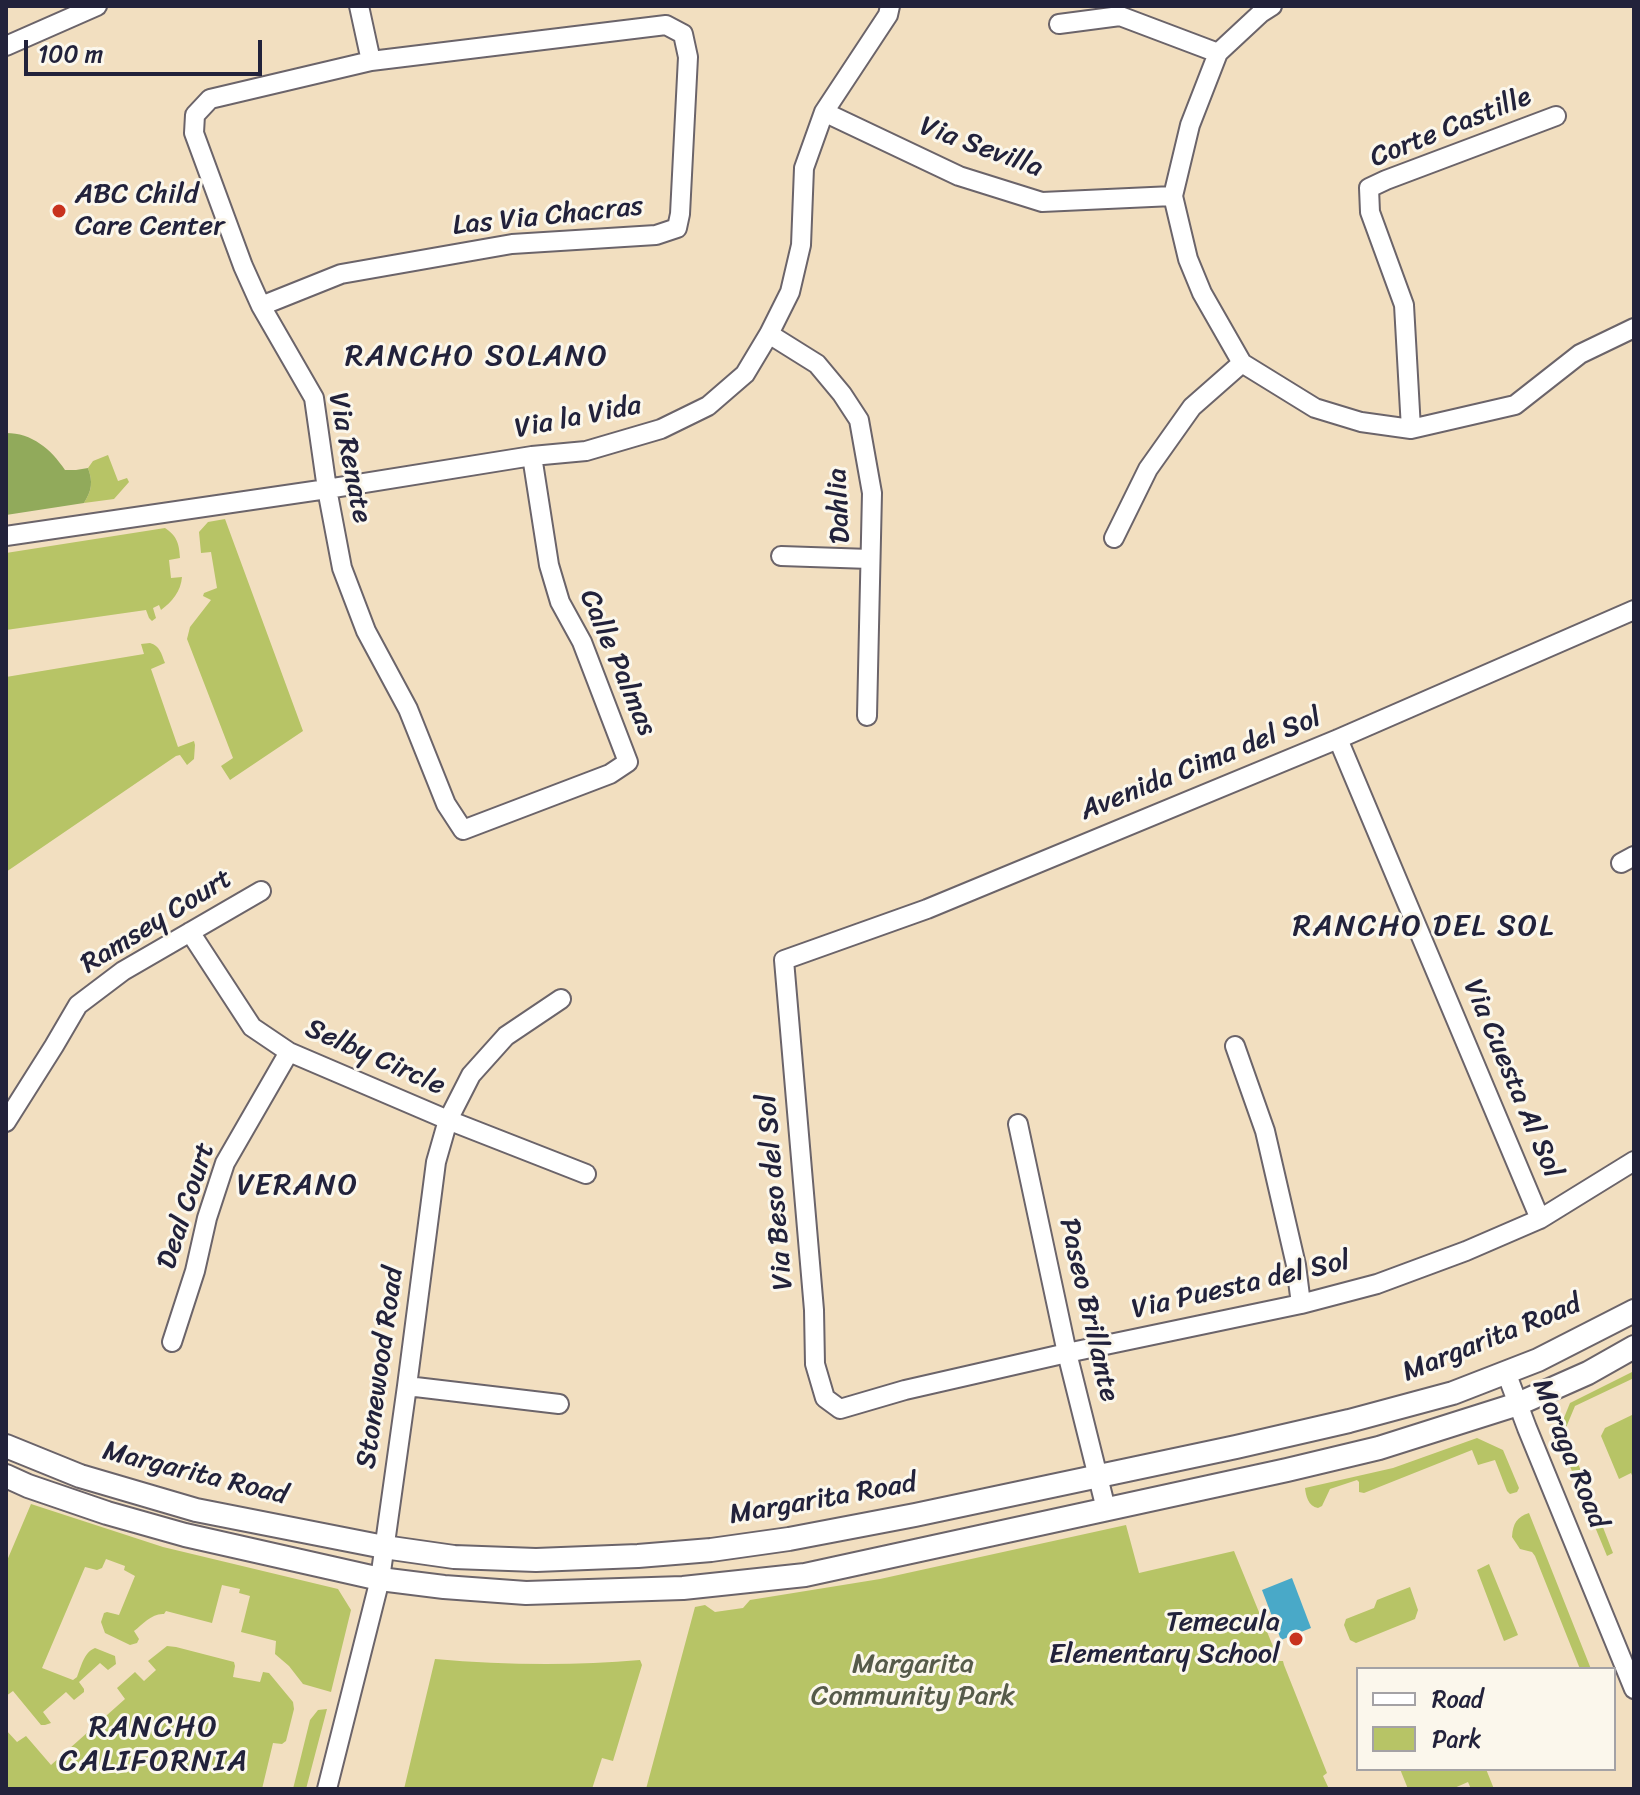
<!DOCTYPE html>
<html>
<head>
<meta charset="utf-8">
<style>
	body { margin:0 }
	#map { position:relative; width:1640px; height:1795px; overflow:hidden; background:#f2dfc0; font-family:Sriracha,sans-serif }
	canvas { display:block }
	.frame { position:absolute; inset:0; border:8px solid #22223b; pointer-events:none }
	.legend { position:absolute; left:1356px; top:1667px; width:260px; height:104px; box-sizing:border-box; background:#fbf7ec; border:2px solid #a4a2a5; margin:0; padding:10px 14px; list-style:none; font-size:24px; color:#22223b }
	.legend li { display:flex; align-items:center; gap:16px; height:40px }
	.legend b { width:40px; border:2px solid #a4a2a5 }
	.scale { position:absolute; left:24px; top:40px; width:238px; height:36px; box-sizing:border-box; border:4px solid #22223b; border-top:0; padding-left:10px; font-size:24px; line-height:28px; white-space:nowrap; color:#22223b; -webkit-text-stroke:6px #fbf7ec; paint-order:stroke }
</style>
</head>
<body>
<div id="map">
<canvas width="1640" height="1795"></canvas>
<div class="frame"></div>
<ul class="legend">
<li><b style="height:10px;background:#fff"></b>Road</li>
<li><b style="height:22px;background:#b7c466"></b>Park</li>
</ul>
<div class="scale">100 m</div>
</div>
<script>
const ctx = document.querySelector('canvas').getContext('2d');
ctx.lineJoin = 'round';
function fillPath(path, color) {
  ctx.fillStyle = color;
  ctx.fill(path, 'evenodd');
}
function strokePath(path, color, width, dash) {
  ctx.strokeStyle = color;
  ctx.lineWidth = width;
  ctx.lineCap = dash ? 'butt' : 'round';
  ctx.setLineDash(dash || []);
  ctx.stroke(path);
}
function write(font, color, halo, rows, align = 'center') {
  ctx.font = font + ' Sriracha,sans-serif';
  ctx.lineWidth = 6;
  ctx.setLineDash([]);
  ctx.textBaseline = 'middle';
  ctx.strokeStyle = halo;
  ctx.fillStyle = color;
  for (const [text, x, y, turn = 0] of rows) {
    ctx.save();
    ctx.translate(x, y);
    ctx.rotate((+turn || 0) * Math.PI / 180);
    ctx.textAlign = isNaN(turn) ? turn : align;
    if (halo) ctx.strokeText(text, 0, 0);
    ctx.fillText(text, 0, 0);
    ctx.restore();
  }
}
fillPath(new Path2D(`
	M108,455L118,481L127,478L129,482L114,499L84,503C92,490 93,482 88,468L93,461Z
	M225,519L303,731L230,780L221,766L233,758L187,639L190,627L211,600L203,596L204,593L217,588L211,552L201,553L199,532L208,522Z
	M165,528C177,536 179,543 180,558L169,560L171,578L182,577C181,591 172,602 161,610L159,605L153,608L156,618L152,621L149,618L146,610L6,630V553Z
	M150,643C160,646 161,653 165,663L151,669L178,747L194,741L195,745L194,759L187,765L180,755L176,756L6,872V677L144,654L141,644Z
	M1634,1371V1378L1575,1406L1565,1430L1613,1553L1607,1556L1557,1435L1570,1403Z
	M1634,1414V1480L1631,1473L1619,1479L1601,1436L1605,1428Z
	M1477,1438L1503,1450L1519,1488L1517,1492L1510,1494L1507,1491L1495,1460L1478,1465L1472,1450L1364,1493L1359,1492V1482L1357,1480L1330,1489L1322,1506L1318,1508C1308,1506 1306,1496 1305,1488L1393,1468Z
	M31,1504L163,1547L338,1589L351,1610L331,1692L303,1684L289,1666L275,1654L276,1641L241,1632L250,1596L239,1593L240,1589L222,1585L212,1623L166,1611L164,1614C152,1613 143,1624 134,1631L139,1639L137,1643L130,1645L105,1633L101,1622L104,1613L107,1612L119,1615L135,1576L124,1570L125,1566L106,1559L102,1568L97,1570L85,1567L42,1668L73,1680L77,1677C81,1667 84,1652 95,1648L115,1656L116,1664L108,1670L100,1663L79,1682L84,1689V1692L74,1700L66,1692L43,1712L51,1723L45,1725H41L13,1691L6,1696V1563Z
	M1529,1513L1591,1669H1580L1535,1556L1532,1552L1520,1549L1512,1537C1513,1523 1517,1517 1529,1513Z
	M1126,1525L1139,1573L1234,1551L1279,1661H1283L1284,1665L1327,1773L1323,1776L1329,1789H646L695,1607L705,1605L715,1612L743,1608L750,1600L880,1579Z
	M1489,1564L1518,1635L1504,1641L1477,1570Z
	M1410,1587L1418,1610L1415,1619L1356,1643L1350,1640L1344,1625L1346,1619L1374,1608L1377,1600Z
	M167,1646L176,1647L234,1662L235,1666L233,1677L260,1682L263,1672L269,1673L293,1702L294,1709L286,1741L282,1744L273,1743L262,1789H6V1730L17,1742L26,1736L51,1765L125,1699L117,1688L135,1672L144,1681L156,1670L148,1661Z
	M435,1659C503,1665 573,1666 640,1660L642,1665L613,1761L602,1758L592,1789H404Z
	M327,1709L306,1789H293L310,1720L318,1710Z
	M1400,1769H1486L1494,1789H1471L1468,1782L1452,1789H1408Z`), '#b7c466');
fillPath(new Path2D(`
	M6,433C32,433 51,449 65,470H76L88,468C93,482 92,490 84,503L6,515Z`), '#91aa5b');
fillPath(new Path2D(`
	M1292,1578L1311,1628L1281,1640L1262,1590Z`), '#49a9c8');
const minor = new Path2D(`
	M359,6L371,61
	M1272,6L1261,13L1218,53L1190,125L1173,196L1188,259L1202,293L1242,363L1315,408L1361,422L1411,429L1515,405L1580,354L1634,328
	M1059,24L1120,16L1218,53
	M6,46L97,6
	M824,112L959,176L1042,202L1173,196
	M261,306L341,274L512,244L656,235L677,228L680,214L688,57L683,34L666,25L371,61L210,99L195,115L194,133L243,266L261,306L314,398L327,489L342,568L366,631L408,709L446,804L463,830L610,774L628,762L582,642L560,602L549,565L532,456
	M769,334L817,364L842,394L859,420L872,493L867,716
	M1411,429L1404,305L1370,212L1369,188L1386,180L1556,116
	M6,536L327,489L532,456L586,451L661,429L708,406L745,374L769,334L790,292L801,245L804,168L824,112L888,15L890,6
	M1114,538L1148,469L1192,407L1242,363
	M781,556L870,559
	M1634,610L1338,739L927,909L784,960L814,1310L815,1364L825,1398L840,1409L905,1390L1067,1353L1301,1304L1377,1284L1466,1251L1540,1219L1634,1161
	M1338,739L1540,1219
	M1621,863L1634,856
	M190,932L252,1027L289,1052L448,1120L586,1174
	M1235,1046L1265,1131L1296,1265L1301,1304
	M6,1122L54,1046L78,1005L123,971L261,891
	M1018,1124L1067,1353L1106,1509
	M172,1342L195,1271L207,1218L225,1163L289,1052
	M1506,1372L1527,1428L1634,1689
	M407,1386L559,1404
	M327,1789L380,1579L407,1386L436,1162L448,1120L471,1075L506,1036L561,999`);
const major = new Path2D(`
	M6,1446L80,1476L196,1510L384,1547L454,1557L536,1560L638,1556L711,1550L789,1539L915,1515L1236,1447L1349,1421L1453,1393L1538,1360L1634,1311
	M6,1476L28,1486L107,1513L185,1535L380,1579L444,1587L526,1593L683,1588L805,1575L1287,1470L1379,1448L1518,1404L1588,1373L1634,1347`);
strokePath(minor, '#6b646a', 22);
strokePath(major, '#6b646a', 26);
strokePath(minor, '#fff', 18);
strokePath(major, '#fff', 22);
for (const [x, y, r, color] of [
	[59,211,8,"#c8321e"],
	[1296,1639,8,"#c8321e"]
]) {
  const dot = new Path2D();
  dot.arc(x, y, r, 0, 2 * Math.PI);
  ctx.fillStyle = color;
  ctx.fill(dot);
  strokePath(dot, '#fbf7ec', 3);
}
write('28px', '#22223b', '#fbf7ec', [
	["Corte Castille",1451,128,-22],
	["Via Sevilla",981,148,20],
	["Las Via Chacras",548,217,-6],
	["Via la Vida",578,418,-11],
	["Via Renate",349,458,79],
	["Dahlia",840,506,-93],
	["Calle Palmas",617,663,67],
	["Avenida Cima del Sol",1201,765,-22],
	["Ramsey Court",157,922,-32],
	["Selby Circle",375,1058,24],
	["Via Cuesta Al Sol",1512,1079,67],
	["Via Beso del Sol",776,1192,-95],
	["Deal Court",187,1206,-72],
	["Via Puesta del Sol",1241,1286,-13],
	["Paseo Brillante",1088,1310,77],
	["Margarita Road",1492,1339,-22],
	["Stonewood Road",381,1368,-82],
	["Moraga Road",1569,1454,68],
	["Margarita Road",195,1474,14],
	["Margarita Road",823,1500,-10]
]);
write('28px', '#22223b', '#fbf7ec', [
	["ABC Child",75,195],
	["Care Center",75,227],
	["Temecula",1280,1623,"right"],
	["Elementary School",1280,1655,"right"]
], 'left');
write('28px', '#565b4a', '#fbf7ec', [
	["Margarita",913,1665],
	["Community Park",913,1697]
]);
ctx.letterSpacing = '2px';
write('30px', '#22223b', '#fbf7ec', [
	["RANCHO SOLANO",477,357],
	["RANCHO DEL SOL",1424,927],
	["VERANO",298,1186],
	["RANCHO",154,1728],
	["CALIFORNIA",154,1762]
]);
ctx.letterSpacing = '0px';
</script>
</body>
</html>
